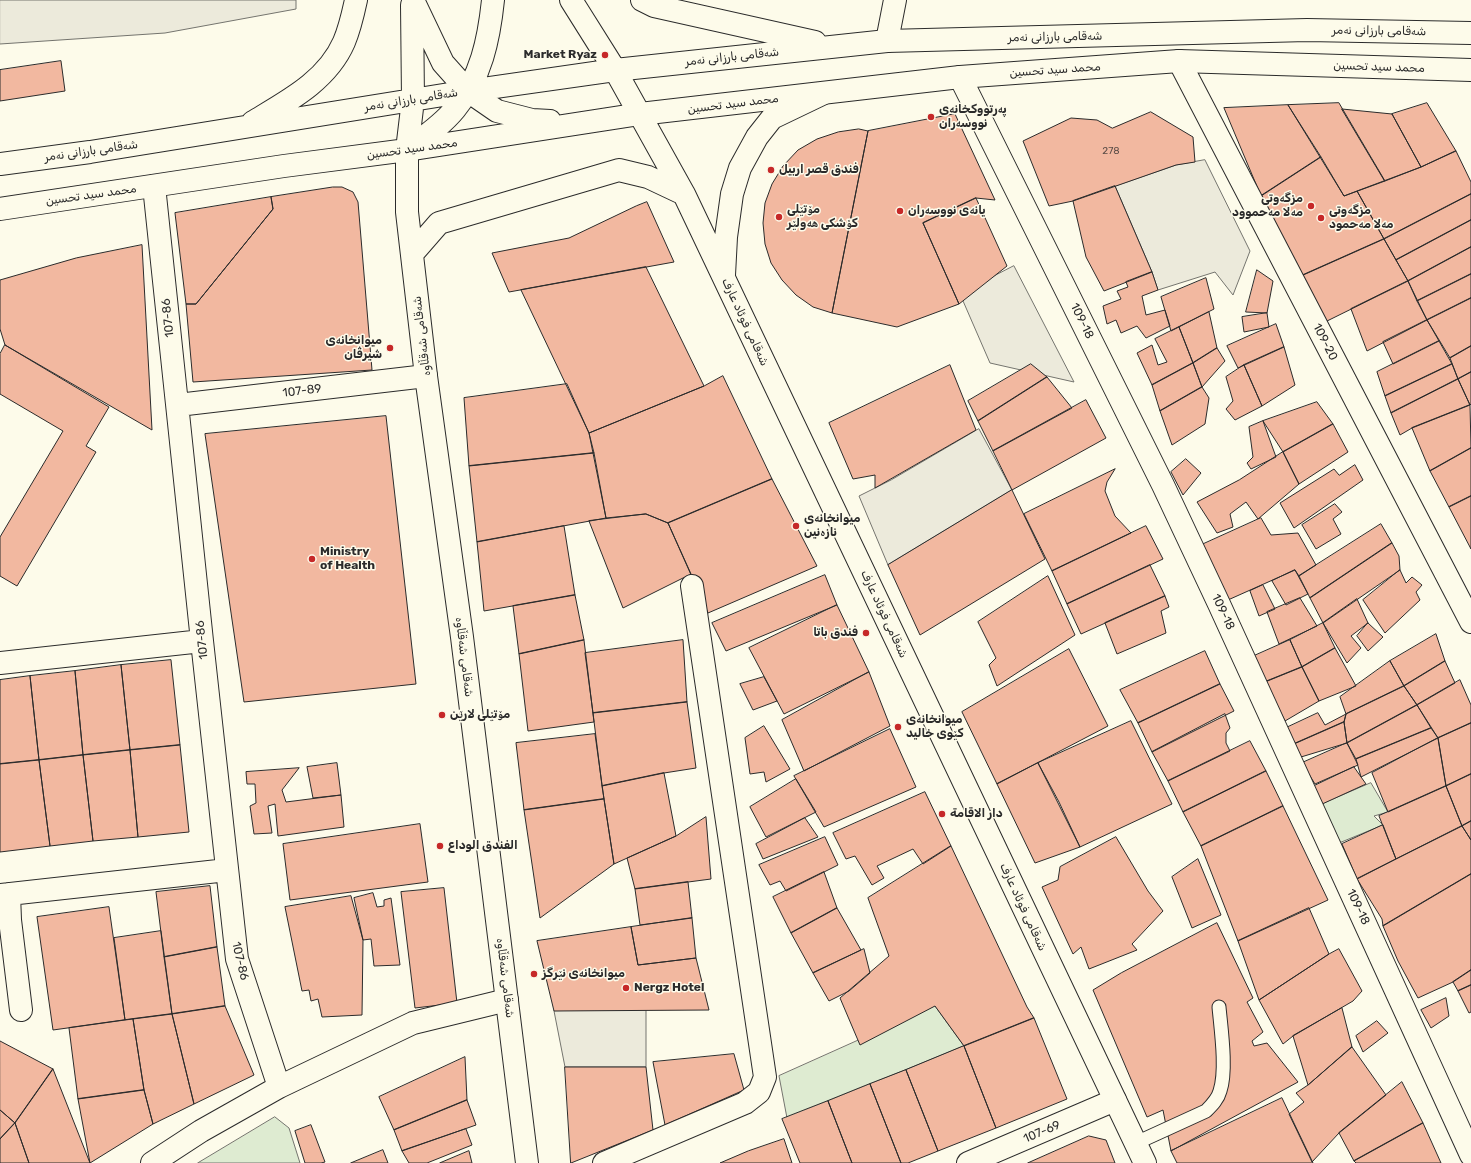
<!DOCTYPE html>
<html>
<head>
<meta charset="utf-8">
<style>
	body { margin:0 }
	canvas { display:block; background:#fdfbea }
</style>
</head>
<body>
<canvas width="1471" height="1163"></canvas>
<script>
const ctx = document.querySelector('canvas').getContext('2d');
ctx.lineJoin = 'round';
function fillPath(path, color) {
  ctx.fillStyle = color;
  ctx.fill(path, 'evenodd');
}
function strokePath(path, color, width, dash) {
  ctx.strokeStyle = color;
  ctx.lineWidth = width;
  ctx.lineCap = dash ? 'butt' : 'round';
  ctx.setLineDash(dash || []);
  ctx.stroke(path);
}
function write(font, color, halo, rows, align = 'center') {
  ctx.font = font + ' Rubik,"Noto Naskh Arabic",sans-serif';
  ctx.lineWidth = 3;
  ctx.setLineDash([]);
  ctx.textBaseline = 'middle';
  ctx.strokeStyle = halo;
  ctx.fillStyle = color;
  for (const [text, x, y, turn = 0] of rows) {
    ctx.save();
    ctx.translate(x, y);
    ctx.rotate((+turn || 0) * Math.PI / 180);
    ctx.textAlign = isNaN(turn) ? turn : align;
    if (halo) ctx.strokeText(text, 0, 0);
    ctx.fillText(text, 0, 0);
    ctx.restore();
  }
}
const green = new Path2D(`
	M1371,783L1388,812L1374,816L1383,825L1339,843L1320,805Z
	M935,1006L964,1046L787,1118L779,1076Z
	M275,1117L289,1128L300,1163H198Z`);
fillPath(green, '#deebd1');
strokePath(green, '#74746e', 1);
const parking = new Path2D(`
	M0,0H296V9L165,33L0,44Z
	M1205,160L1250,251L1233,295L1215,272L1158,290L1152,272L1115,186L1176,165Z
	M1014,266L1074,382L990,363L960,294Z
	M979,429L1012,490L888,565L859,496L891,480Z
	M646,1010V1067H565L554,1011Z`);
fillPath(parking, '#eceadb');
strokePath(parking, '#74746e', 1);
const building = new Path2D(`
	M61,61L65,91L0,101V70Z
	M1339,103L1385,181L1344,196L1288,105Z
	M1427,103L1456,151L1421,167L1392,114Z
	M1288,105L1321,157L1261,196L1224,108Z
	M1342,109L1392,114L1421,167L1385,181Z
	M1151,112L1193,137L1195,162L1176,165L1073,201L1049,206L1023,141L1071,118L1097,120L1112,128Z
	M955,114L995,200L976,198L923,223L959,304L897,327L832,313L868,131Z
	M859,129L868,131L832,313L813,307L796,295L782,280L771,263L765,244L763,223L765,203L772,184L783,166L798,150L817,139L838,132Z
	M1456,151L1471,182V194L1384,239L1357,191L1421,167Z
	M1321,157L1344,196L1357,191L1384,239L1301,276L1261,196Z
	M1115,186L1152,272L1104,291L1086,257L1073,201Z
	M333,187H342L353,192L358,202L372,370L193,382L186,304H196L273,209L271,197Z
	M1471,194V220L1396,260L1384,239Z
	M271,197L273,209L196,304H186L175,213Z
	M976,198L1007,266L959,304L923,223Z
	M647,202L674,262L509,292L492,253L569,238L636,206Z
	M1471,220V247L1408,281L1396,260Z
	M1384,239L1408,281L1323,323L1301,276Z
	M142,245L152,430L5,345L0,329V280L76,258Z
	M1471,247V274L1417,301L1408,281Z
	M646,267L704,386L589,433L521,290Z
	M1257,270L1273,281L1267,313L1246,312Z
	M1152,272L1158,290L1142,296L1146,315L1165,310L1170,326L1146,338L1137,326L1121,333L1116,320L1107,324L1103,306L1121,299L1117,291L1128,287L1126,282Z
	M1471,274V298L1427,320L1417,301Z
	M1206,278L1214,309L1171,331L1161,297Z
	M1408,281L1427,320L1367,351L1351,309Z
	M1471,298V346L1450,358L1427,320Z
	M1209,312L1217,348L1193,363L1179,327Z
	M1267,313L1269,327L1244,332L1242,317Z
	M1427,320L1439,341L1393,364L1383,342Z
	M1276,324L1284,347L1238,368L1227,346Z
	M1179,327L1193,363L1152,385L1137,353L1152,345L1158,365L1167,362L1155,339Z
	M1439,341L1452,364L1385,396L1377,372Z
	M5,345L109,407L86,446L96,452L17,586L0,576V537L63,431L0,394V354Z
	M1471,346V372L1458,379L1450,358Z
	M1284,347L1295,385L1262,406L1244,365Z
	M1217,348L1225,361L1202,387L1193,363Z
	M1193,363L1202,387L1160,411L1152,385Z
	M1031,364L1047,377L978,421L968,401Z
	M1452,364L1458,379L1391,413L1385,396Z
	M950,365L976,430L875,488V475L853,479L829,423Z
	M1244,365L1262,406L1235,420L1226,409L1233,401L1226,377Z
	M1471,372V404L1470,405L1458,379Z
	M723,376L772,479L668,523L646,514L606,518L589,433L704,386Z
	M1047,377L1072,408L993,451L978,421Z
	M1458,379L1470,405L1412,428L1400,435L1391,413Z
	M567,384L589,433L594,453L469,466L464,398Z
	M1202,387L1209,398L1205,424L1172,445L1160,411Z
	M1086,400L1106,438L1012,490L993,451Z
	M1317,402L1333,424L1283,452L1263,421Z
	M1470,405L1471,448L1430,471L1412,428Z
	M386,416L416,684L244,702L205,434Z
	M1263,421L1276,457L1251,469L1247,463L1253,457L1249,427Z
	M1333,424L1348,452L1299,484L1283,452Z
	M1471,448V496L1449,507L1430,471Z
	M1283,452L1299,484L1258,519L1246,502L1230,514L1233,527L1217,533L1197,502L1239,480Z
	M594,453L606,518L477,542L469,466Z
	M1186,459L1201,473L1183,495L1171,472Z
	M1355,465L1363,480L1294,528L1280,503L1334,469L1339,475Z
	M1115,469L1107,482L1105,491L1115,516L1131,533L1052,571L1024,514Z
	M772,479L817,566L708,613L668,523Z
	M1012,490L1045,559L920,635L888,565Z
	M1471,496V549L1449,507Z
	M1335,504L1342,512L1333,519L1341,534L1316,549L1302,525Z
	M646,514L668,523L691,574L623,608L589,521Z
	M1261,518L1271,535L1298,533L1316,565L1299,576L1295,570L1219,604L1197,547Z
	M1381,524L1392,543L1310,598L1299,576Z
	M564,526L575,595L484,611L477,542Z
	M1146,526L1163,559L1067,604L1052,571Z
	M1392,543L1399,556L1400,570L1323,623L1310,598Z
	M1150,565L1165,596L1081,634L1067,604Z
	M1295,570L1308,594L1286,605L1272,581Z
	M1400,570L1406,583L1412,577L1422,585L1416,592L1420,600L1385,633L1363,600Z
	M825,575L837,605L726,651L712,623Z
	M1048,576L1075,635L997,686L989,665L996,658L978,622Z
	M1263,585L1275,609L1259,616L1250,591Z
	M575,595L584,640L519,654L513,606Z
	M1165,596L1169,607L1161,611L1166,633L1117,654L1105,623Z
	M1300,598L1317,626L1279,644L1267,612Z
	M1357,599L1368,623L1351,636L1361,648L1347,663L1323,623Z
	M837,605L869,672L784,714L749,648Z
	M1323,623L1335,648L1302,667L1290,640Z
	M1368,623L1383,637L1368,651L1357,636Z
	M1436,634L1445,661L1404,686L1390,661Z
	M584,640L594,722L528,731L519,654Z
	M683,640L687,702L593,713L585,653Z
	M1290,640L1302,667L1265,682L1254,656Z
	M1335,648L1356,686L1319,701L1302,667Z
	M1069,649L1108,726L997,784L962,712Z
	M1205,651L1220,684L1138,723L1120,690Z
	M171,660L180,745L130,750L121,665Z
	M1390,661L1404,686L1346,714L1340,697Z
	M1445,661L1455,683L1417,705L1404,686Z
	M121,665L130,750L83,755L75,671Z
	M1302,667L1319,701L1285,721L1265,682Z
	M75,671L83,755L39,760L30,676Z
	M869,672L890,726L804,771L782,720Z
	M30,676L39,760L0,764V680Z
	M764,677L777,701L753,710L740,684Z
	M1460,680L1471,705V723L1438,738L1417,705Z
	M1220,684L1234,711L1152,752L1138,723Z
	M1404,686L1417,705L1347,743L1344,722L1346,714Z
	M687,702L696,768L664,773L602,786L593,713Z
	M1417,705L1431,728L1356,759L1347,743Z
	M1318,713L1325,725L1346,714L1344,722L1294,744L1286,728Z
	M1225,714L1230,728L1226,733V743L1230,751L1168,781L1152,752Z
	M1131,721L1172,804L1080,847L1038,763Z
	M1344,722L1347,743L1301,757L1294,744Z
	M1471,723V774L1446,786L1438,738Z
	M764,726L790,769L766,782L764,772L750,774L745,738Z
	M1431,728L1438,738L1361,777L1356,759Z
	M890,729L916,787L824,827L794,776Z
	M595,734L604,799L524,810L516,743Z
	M1438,738L1446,786L1388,812L1372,773Z
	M1250,741L1266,771L1183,812L1168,781Z
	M1347,743L1358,765L1315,784L1302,763Z
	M180,745L189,832L138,837L130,750Z
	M130,750L138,837L93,841L83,755Z
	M83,755L93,841L50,846L39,760Z
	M39,760L50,846L0,852V764Z
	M337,763L341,795L313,798L307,767Z
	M1038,763L1059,802L1080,847L1035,863L997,784Z
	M1354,767L1366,784L1320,805L1310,788Z
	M299,768L282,790L286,802L341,795L344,827L278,836L275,804L268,806L272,833L254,834L250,806L256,803L255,784H247L246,772Z
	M1266,771L1283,806L1201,846L1183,812Z
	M664,773L676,836L614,864L602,786Z
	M1471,774V821L1462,826L1446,786Z
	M796,779L816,812L766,837L750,807Z
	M1446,786L1462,826L1396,859L1379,816Z
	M925,792L951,846L923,864L913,849L877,866L884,878L872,885L855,856L846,859L833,833Z
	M604,799L614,864L540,918L524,810Z
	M1283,806L1328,900L1238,941L1201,846Z
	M706,817L711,879L635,889L627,858L676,836Z
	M805,818L818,837L763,859L756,844Z
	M1471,821V840L1462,826Z
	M420,824L428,882L290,900L283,844Z
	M1383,825L1396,859L1357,879L1342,844Z
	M1462,826L1471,840V874L1383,926L1382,919L1357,879Z
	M825,837L838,865L786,891L780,881L770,885L759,865Z
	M1116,837L1148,891L1163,911L1132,944L1137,950L1089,969L1081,947L1073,954L1042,887L1058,880L1060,867Z
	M951,846L1027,1007L1034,1018L964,1046L935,1006L860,1045L840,998L889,956L868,898Z
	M1198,859L1221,915L1192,928L1172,877Z
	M824,872L837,908L791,933L773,897Z
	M1471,874V970L1453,982L1418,998L1398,961L1383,926Z
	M688,882L692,918L640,925L635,889Z
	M210,886L217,947L164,957L156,892Z
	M444,888L457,1003L415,1008L401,892Z
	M373,893L377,907L384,906V900L391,898L400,965L374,966L371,939L363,940L354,898Z
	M351,896L363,940L362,1015L322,1017L318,999L311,1001L309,990L302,991L285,907Z
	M109,907L125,1020L53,1030L37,917Z
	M837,908L861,950L813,973L791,933Z
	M1309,908L1329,954L1259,1000L1238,941Z
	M692,918L696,958L638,965L631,927Z
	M1217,923L1253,998L1247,1002L1263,1032L1252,1041L1254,1046L1267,1043L1298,1082L1171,1151L1163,1110L1147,1117L1093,990L1121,973Z
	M631,927L638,965L696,958L709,1010L554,1011L537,941Z
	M161,931L172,1014L125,1020L114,938Z
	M217,947L225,1006L172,1014L164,957Z
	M864,949L870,973L849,991L829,1001L813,973Z
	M1339,949L1362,991L1353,1001L1293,1036L1283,1044L1259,1000L1329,954Z
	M1471,970V985L1458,991L1453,982Z
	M1471,985V1012L1469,1013L1458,991Z
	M1446,998L1449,1016L1431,1028L1421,1010Z
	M225,1006L254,1075L194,1104L172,1014Z
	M1342,1008L1352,1047L1308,1085L1293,1036Z
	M172,1014L194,1104L153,1124L144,1090L133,1019Z
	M1034,1018L1067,1099L996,1128L964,1046Z
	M133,1019L144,1090L78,1099L69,1028Z
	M1377,1021L1388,1033L1363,1052L1356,1036Z
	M0,1041L53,1069L15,1123L0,1110Z
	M964,1046L996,1128L938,1151L906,1070Z
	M1352,1047L1386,1095L1339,1133L1312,1162L1289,1114L1304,1102L1296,1093L1308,1085Z
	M734,1054L744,1090L665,1125L653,1062Z
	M465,1057L467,1100L394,1130L379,1097Z
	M565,1067H646L653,1130L571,1163Z
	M53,1069L90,1163H29L15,1123Z
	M906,1070L938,1151L908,1163H901L870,1084Z
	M1402,1082L1423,1123L1354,1161L1339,1133Z
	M870,1084L901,1163H852L828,1101Z
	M144,1090L153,1124L90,1163L78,1099Z
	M1282,1098L1313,1163H1177L1171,1151Z
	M467,1100L476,1125L402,1151L394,1130Z
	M828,1101L852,1163H800L782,1119Z
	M0,1110L15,1123L0,1139Z
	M15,1123L29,1163H0V1139Z
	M1423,1123L1441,1163H1356L1354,1161Z
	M311,1125L325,1162L321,1163H305L295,1131Z
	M466,1129L472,1145L427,1163H409L402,1151Z
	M1089,1136L1106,1140L1115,1163H1028Z
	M784,1139L792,1163H720L748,1151Z
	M383,1150L388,1163H351Z
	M469,1151L472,1163H440Z`);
fillPath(building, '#f2b8a0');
strokePath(building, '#2b2b2b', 1);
const lane = new Path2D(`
	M1136,1143L1206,1111C1212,1105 1218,1099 1220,1091C1227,1070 1221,1029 1219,1007`);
const street = new Path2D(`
	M1179,61L1471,622
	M960,77L1163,485L1219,604L1471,1155
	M154,186L202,641L237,959L279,1087
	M178,405L426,376
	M0,663L202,641
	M9,894L10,920L21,1010
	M0,895L227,870
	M152,1163L201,1131L279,1087L413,1023L507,1000
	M604,1163L745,1103L759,1092L765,1077L692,586
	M968,1163L1115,1100`);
const secondary = new Path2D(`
	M887,41L895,0
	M615,70L684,194L1145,1163
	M407,150V212L426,376L462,637L527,1163
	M412,254L439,223L619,170L648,177L684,194
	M724,275L726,237L732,194L740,168L757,137L772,118L822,94`);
const primary = new Path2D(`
	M413,0L443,63L468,91L497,111L532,120L550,121
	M571,0L615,70
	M642,0L654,6L815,42
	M253,122C288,101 327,81 344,42C350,28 353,14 356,0
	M408,149C424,137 442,125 455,109C481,78 489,39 493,0
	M407,150L413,100L412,5
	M0,164L90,152L468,91L615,70L887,41L1307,30L1471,33
	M0,209L284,166L407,150L640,114L960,77L1179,61L1471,70`);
strokePath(lane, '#2b2b2b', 15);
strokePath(street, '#2b2b2b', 24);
strokePath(secondary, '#2b2b2b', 24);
strokePath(primary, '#2b2b2b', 24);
strokePath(lane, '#fdfbea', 13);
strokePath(street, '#fdfbea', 22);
strokePath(secondary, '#fdfbea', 22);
strokePath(primary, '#fdfbea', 22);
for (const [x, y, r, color] of [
	[605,55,4,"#c62828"],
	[931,117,4,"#c62828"],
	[771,170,4,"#c62828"],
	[1311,206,4,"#c62828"],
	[900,211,4,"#c62828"],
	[779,217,4,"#c62828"],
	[1321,218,4,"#c62828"],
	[390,348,4,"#c62828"],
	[796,526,4,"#c62828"],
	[312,559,4,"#c62828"],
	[866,633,4,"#c62828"],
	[442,715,4,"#c62828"],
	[898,727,4,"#c62828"],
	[942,814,4,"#c62828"],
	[440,846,4,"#c62828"],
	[534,974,4,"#c62828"],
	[626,988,4,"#c62828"]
]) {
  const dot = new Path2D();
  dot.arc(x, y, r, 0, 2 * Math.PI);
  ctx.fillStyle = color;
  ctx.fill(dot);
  strokePath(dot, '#fdfbea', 1.5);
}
write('10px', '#5d4e48', null, [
	["278",1111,151]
]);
write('12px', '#2b2b2b', '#fdfbea', [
	["شەقامی بارزانی نەمر",1379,31,1],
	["شەقامی بارزانی نەمر",1055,37,-1],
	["شەقامی بارزانی نەمر",732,57,-6],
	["محمد سید تحسین",1379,67,2],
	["محمد سید تحسین",1055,70,-4],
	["شەقامی بارزانی نەمر",411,100,-9],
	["محمد سید تحسین",733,104,-7],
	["محمد سید تحسین",412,149,-8],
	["شەقامی بارزانی نەمر",91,151,-8],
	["محمد سید تحسین",91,195,-8],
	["107-86",168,318,-96],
	["109-18",1082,321,64],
	["شەقامی فوئاد عارف",745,322,65],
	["شەقامی شەقڵاوە",422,336,-97],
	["109-20",1325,342,63],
	["107-89",302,391,-7],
	["109-18",1223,612,65],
	["شەقامی فوئاد عارف",884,614,65],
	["107-86",202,640,-96],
	["شەقامی شەقڵاوە",464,657,83],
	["شەقامی فوئاد عارف",1023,907,65],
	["109-18",1358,907,65],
	["107-86",240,961,77],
	["شەقامی شەقڵاوە",505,978,83],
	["107-69",1042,1132,-23]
]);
write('bold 12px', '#2b2b2b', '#fdfbea', [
	["Market Ryaz",597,55,"right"],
	["پەرتووکخانەی",939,110],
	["نووسەران",939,124],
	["فندق قصر اربيل",779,170],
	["مزگەوتی",1303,199,"right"],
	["مەلا مەحموود",1303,213,"right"],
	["مۆتێلی",787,210],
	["کۆشکی ھەولێر",787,224],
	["یانەی نووسەران",908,211],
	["مزگەوتی",1329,211],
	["مەلا مەحمود",1329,225],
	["میوانخانەی",382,341,"right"],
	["شیرڤان",382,355,"right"],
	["میوانخانەی",804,519],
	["نازەنین",804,533],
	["Ministry",320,552],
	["of Health",320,566],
	["فندق باتا",858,633,"right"],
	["مۆتێلی لارێن",450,715],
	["میوانخانەی",906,720],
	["کێوی خالید",906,734],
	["دار الاقامة",950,814],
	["الفندق الوداع",448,846],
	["میوانخانەی نێرگز",542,974],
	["Nergz Hotel",634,988]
], 'left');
</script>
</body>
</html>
